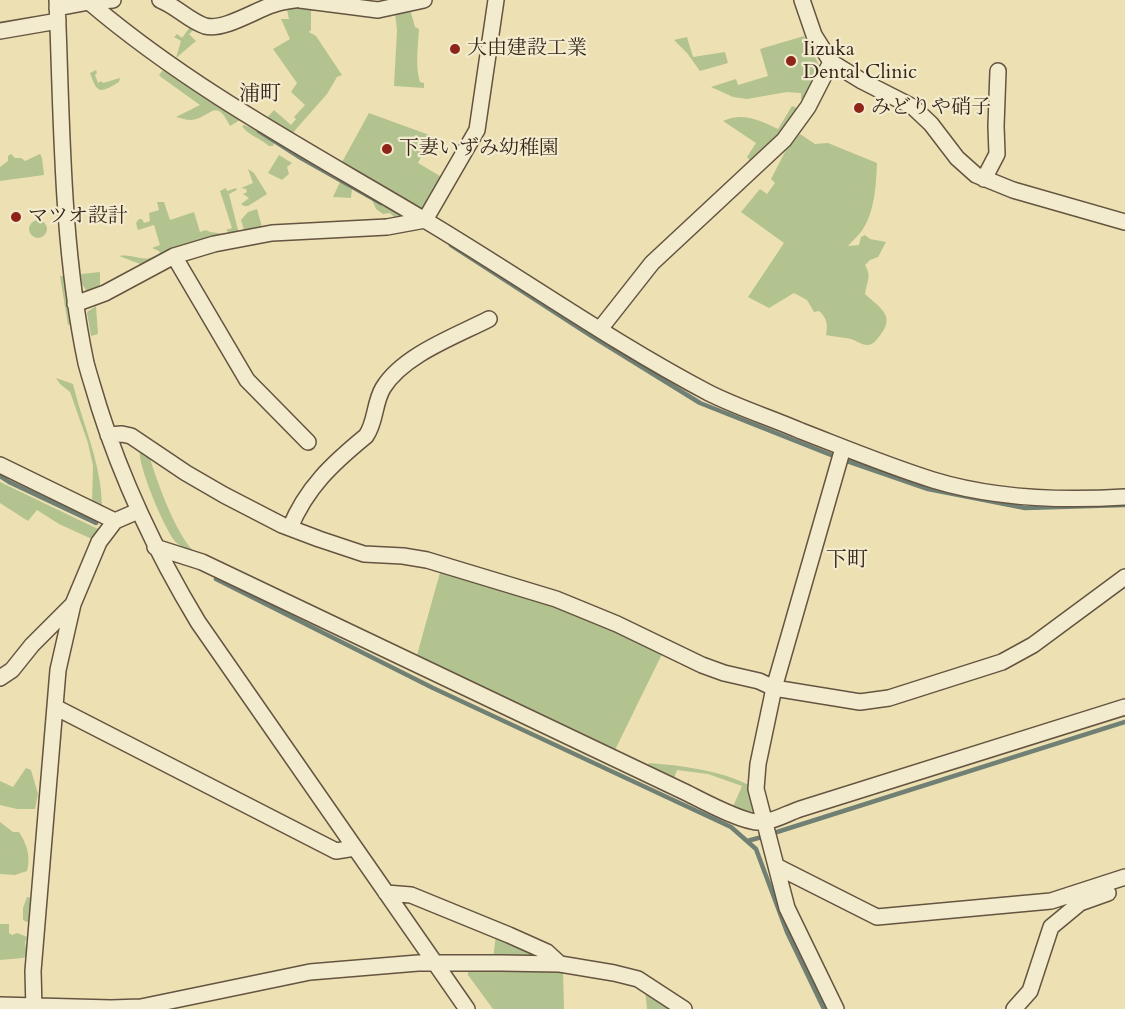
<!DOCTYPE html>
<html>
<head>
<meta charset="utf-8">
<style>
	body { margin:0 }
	canvas { display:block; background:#ede0b2 }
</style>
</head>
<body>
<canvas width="1125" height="1009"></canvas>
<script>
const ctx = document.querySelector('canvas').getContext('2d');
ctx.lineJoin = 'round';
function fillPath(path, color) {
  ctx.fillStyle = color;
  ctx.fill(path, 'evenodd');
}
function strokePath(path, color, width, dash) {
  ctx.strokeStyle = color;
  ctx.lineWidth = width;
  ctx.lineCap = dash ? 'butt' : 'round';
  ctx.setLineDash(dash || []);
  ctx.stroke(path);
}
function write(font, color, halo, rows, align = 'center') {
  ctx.font = font + ' Cardo,"Noto Serif JP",serif';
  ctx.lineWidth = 4.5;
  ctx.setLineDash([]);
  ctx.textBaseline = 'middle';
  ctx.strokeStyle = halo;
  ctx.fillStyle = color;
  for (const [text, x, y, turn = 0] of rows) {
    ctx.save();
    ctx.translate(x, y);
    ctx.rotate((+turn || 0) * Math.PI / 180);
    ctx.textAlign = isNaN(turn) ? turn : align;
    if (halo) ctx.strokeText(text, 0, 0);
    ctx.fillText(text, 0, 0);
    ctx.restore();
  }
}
fillPath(new Path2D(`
	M286,5L338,10L311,11V30L309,32L316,36L342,75L337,77L327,94L290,136L265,120L274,110L291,125L296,119L294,117L305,105L291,92L297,83L273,49L290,39L281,19H289Z
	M410,9L415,27L419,29C418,47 415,66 420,82L424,83V88L394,86L397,30L395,13Z
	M193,23L197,27L189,34L196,41L176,58L181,41L174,37L177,34L182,38Z
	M804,36L820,67L804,100L801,99V93L787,92L747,99L733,97L711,87L736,79L738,85L768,76L760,49Z
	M687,37L693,57L725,52L728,63L700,71L687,53L674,40Z
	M96,70L97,73L95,75L98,83L101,81L103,83L120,78L119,82C98,95 97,92 90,73Z
	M163,70L240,120L230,126C215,96 212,118 191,120C186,120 181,118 176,117L200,105L161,77L159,75Z
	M792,106L800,109L785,130L752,163L747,157L756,143L723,121C742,112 760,120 778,129Z
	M369,113L432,136L418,163L445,179L425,207L418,209L341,164Z
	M244,125L256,130L274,142L273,146H269C260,138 249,136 242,126Z
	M800,134L815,144L828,143L877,163C876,185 875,213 861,232C857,237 852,241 848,246L859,245L861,237L865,235L870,239L886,242L878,257L870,260L865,265C872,277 867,281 865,294C881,309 897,316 878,338C875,342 872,345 867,345C863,345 858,342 854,340C845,337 836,337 826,335C828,324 827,318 819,311L814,312L807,300L794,293L769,308L748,297L784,243L741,212L760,189L767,194L775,183L771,179L785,152Z
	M11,154L15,158H21L25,161L40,154L42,158L44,175L0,181V167L8,161V156Z
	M279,155L292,163L287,167L289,174L282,180L268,173Z
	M248,169L254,173L267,194L248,206H244L241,204L249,198L243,194L247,192L246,189L241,188L253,183Z
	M340,182L352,189L351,198L333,197Z
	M226,188L227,191L236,188L237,190L229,194L239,234L232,235L226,230L232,228L220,191Z
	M372,200H374L408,218H395L390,213L383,214L376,209Z
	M157,202H164L170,220L194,212L200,232L206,230L210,232L225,234L143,265L119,256C136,253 143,265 160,253L159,251L152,248L160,245L154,225L138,230L136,223L139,219H142L144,223L150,221L149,213L159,210Z
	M257,209L262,227L245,233L241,220L248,212Z
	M29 229a9 9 0 1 1 18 0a9 9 0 1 1-18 0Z
	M100,272V290L88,293L82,284L81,274Z
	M60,276H64L72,324L68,325Z
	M96,306L98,334L91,336L87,312Z
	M56,378L73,384C83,426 102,464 102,508L92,504L93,466L88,443L70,392L60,384Z
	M140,449L148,452C155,476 176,536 194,551C188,549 181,547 177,543C166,534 136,462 140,449Z
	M0,482L98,529L94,540L59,524L37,510L28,521L0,503Z
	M441,569L559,603L663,652L614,752L417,655Z
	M649,763C685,766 719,770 751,786L752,811L749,814L732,809L742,786L708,774L677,770L673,781L646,769Z
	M26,768L31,770L38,794L35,809H17L0,805V781L13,787Z
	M0,822L13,832H19C27,844 31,857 27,871L15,875L0,874Z
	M27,897L33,898L29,923L23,920V908Z
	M0,924H9V933L12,935L17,933L27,937L25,942L27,956L23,958L0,960Z
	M496,935L525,946L541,958L493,959Z
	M468,969L563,970L564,1009H493L468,975Z
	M645,989L675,1009H647Z`), '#b3c390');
strokePath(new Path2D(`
	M259,131L301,158L381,203
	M451,245L590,335L700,403L831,455
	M847,461L928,489L1025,508L1125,505
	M0,476L9,482L96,523
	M216,579L433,688L731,827L756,849L787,932L824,1009
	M777,832L1125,722
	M747,841L762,837`), '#718074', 4.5);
const minor = new Path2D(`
	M57,0C62,121 61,244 86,363C90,378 95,393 99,407C123,483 157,554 198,622L467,1009
	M160,0C176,6 189,21 205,26C223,31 254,11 272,5C280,2 288,1 295,0
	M300,0L378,10L424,0
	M802,0L814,35L831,62L862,81L913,107L931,124L957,158L976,175L1013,190L1125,222
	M89,2L113,0
	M57,8L89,2C191,89 309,151 423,219C519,276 610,341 709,393C739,408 771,418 801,431C845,448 888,466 933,480C995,499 1061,501 1125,497
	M0,31L58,21
	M984,179L997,154L996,126L998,71
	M425,220L477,130L496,0
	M174,256L247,380L308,442
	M75,304L105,293L174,256L214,244L272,233L387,227L425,220
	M600,329L652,263L784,140L808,107L831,62
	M108,435L122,434L131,436L186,473L224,495L282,525L319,539L364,554L403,556L427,560L556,599L617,624L702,665L724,673L759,681L774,688L860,702L889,698L1002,662L1033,645L1125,577
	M0,465L115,521
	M290,528C306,488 333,463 366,436C376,422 374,403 383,388C403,355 456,336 489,319
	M155,547L202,562L687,793C703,801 747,825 763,822C775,821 788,813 800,809L1125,707
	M0,678L12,670L32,645L73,604
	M55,707L336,851L355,848
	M776,866L877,917L1051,901L1125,877
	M386,893L411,895L509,935L547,952L560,964
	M0,1005L111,1008L141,1007L310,972L418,963H501L560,964L614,973L638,979L684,1009
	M34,1009L33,971L58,670L73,604L99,542L115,521L138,511
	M836,1009L787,908L756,789L758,764L774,688L843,448
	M1014,1009L1030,991L1051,927L1080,903L1108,893`);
strokePath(minor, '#645441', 18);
strokePath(minor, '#f3ebcd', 15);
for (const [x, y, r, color] of [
	[455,49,6,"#8f2418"],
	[791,61,6,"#8f2418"],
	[859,108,6,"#8f2418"],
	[387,149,6,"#8f2418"],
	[16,217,6,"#8f2418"]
]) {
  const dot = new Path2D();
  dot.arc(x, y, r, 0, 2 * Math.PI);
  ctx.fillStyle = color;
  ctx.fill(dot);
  strokePath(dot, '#f3ebcd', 2);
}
write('20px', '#36251b', '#f3ebcd', [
	["大由建設工業",467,49],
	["Iizuka",803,50],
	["Dental Clinic",803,73],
	["みどりや硝子",871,108],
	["下妻いずみ幼稚園",399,149],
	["マツオ設計",28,217]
], 'left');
write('21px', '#36251b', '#f3ebcd', [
	["浦町",260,95],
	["下町",847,561]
]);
</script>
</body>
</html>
